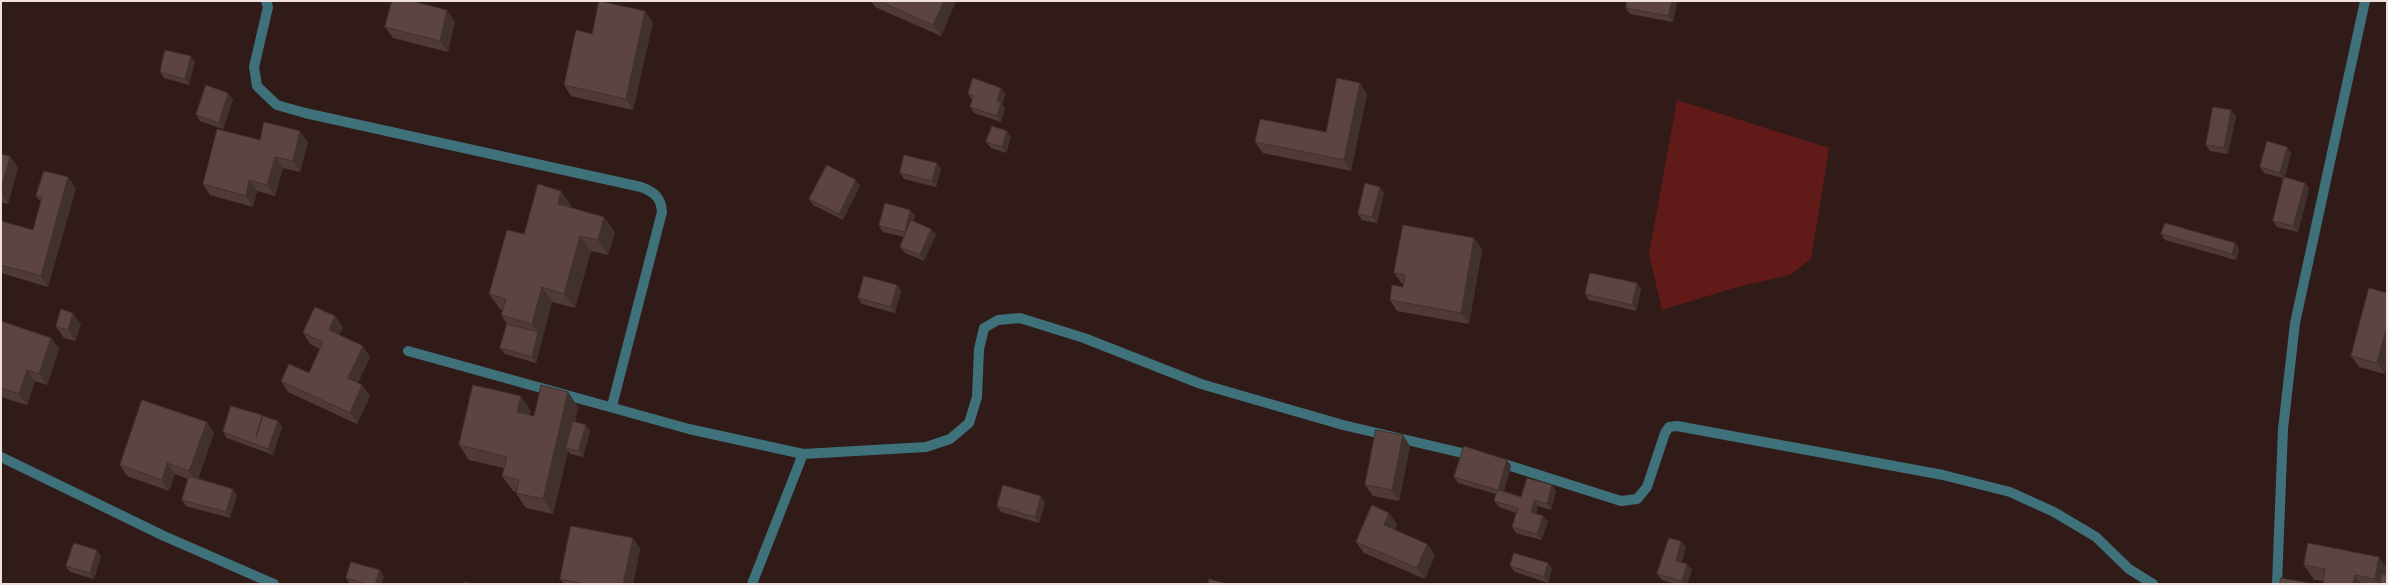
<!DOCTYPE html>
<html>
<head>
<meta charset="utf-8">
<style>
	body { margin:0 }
	#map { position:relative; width:2388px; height:585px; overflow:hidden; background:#301b19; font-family:"Work Sans",sans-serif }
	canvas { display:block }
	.frame { position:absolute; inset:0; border:2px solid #efe0de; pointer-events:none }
</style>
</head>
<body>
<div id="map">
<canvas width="2388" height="585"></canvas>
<div class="frame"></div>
</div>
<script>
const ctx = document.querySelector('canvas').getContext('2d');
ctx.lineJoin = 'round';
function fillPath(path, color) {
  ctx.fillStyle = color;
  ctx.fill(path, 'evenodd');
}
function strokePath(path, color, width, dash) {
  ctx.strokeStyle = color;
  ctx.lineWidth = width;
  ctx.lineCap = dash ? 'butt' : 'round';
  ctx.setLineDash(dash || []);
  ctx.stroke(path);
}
fillPath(new Path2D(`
	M1677,100L1829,148L1811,259L1790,275L1737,287L1662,310L1649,254Z`), '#621a18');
strokePath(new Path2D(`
	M266,1L268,7L254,67L257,86L277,105L305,113L641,187C654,192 661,197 662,212L612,406
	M408,351L689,429L803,454L926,447L950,439L969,423L977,397L979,349L984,328L998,320L1020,318L1084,338L1201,384L1343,425L1475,456
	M1,457L164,536L274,584
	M1498,462L1621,501L1637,499L1647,487L1665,433L1669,427L1677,426L1943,475L2010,492L2054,512L2096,537L2129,569L2153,584
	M752,584L803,454
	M2277,584L2283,429L2295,323L2365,1`), '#3e7179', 10);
fillPath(new Path2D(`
	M871,1H956L941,36L875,7Z
	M1677,1L1673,22L1630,14L1626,8Z
	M455,21L448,52L393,38L385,27Z
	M653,22L633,110L571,96L564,85L592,34Z
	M191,56L195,62L189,85L164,78L160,72Z
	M1001,88L1005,94L1002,104L1005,109L1001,122L974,113L970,107L972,100L968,94Z
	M1367,94L1351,171L1263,153L1255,142L1326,132Z
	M233,99L223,129L200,121L196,115Z
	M2231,110L2236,116L2228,154L2210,151L2206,145Z
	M1011,137L1006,153L991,148L986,142Z
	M260,140L308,142L300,172L283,168L275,196L257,191L253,207L210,195L203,184Z
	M2287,147L2291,153L2285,177L2305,183L2309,189L2298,232L2277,227L2273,221L2284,178L2264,173L2260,167Z
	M1,154L10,156L18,168L8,204L1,202Z
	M941,169L936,187L904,179L900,173Z
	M860,186L843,220L813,205L809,199Z
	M76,188L48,287L1,273V221L33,230L41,202L36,196Z
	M1384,193L1377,223L1362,220L1358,214Z
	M571,205L570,208L615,232L608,255L591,251L575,308L552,302L536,363L505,354L500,348L507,324L501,315L503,310L500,309L489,294L524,234Z
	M910,210L915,216L913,221L931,229L936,235L924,261L905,253L900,247L904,237L883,232L879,226Z
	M2161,234L2235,243L2239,249L2236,260L2165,240Z
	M1474,238L1482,250L1469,324L1397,311L1390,300L1403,287L1404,285L1402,284L1394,273Z
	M1637,283L1641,289L1636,311L1589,300L1585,294Z
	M897,285L901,291L895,313L862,304L858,298Z
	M2387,293L2385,374L2359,367L2351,356Z
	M1,321L51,338L59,349L47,385L35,381L27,405L1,397Z
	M81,324L75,341L64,338L56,327Z
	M343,327L339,335L370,357L358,383L362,385L370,396L357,424L288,392L281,381L309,373L320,349L310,344L303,333Z
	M578,407L575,422L590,431L583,457L570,454L568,451L553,514L526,508L516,493V492L513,491L502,476L504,468L469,460L459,445L531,411L530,415L534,416Z
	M262,415L263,417L278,421L282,427L273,455L227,438L223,432Z
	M214,433L198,479L237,495L230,518L186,506L182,500L188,479L175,474L169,491L127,476L120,465Z
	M1410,446L1399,501L1373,496L1365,485Z
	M1507,460L1511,466L1504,491L1521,497L1556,491L1551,510L1538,506L1536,513L1543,516L1548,522L1541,540L1516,533L1512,527L1516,513L1499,507L1494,501L1496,494L1458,483L1454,477Z
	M1045,502L1039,523L1001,512L997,506Z
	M1397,524L1395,530L1427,544L1435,555L1425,579L1364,553L1356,542Z
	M633,538L640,549L633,584H564L560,579Z
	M1686,547L1681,563L1687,564L1692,570L1687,584H1676L1662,580L1657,574Z
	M101,556L94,579L70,572L66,566Z
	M1548,563L1552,569L1548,583L1515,572L1510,566Z
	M2304,565L2387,568V584H2323V581L2314,580Z
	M384,576L381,584H350L346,578Z`), '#4f3a39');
fillPath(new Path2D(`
	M944,1H956L941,36L933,25Z
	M1672,1H1677L1673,22L1668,16Z
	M447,10L455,21L448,52L440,41Z
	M645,11L653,22L633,110L626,99Z
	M191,56L195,62L189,85L185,79Z
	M1360,83L1367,94L1351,171L1344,160Z
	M1001,88L1005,94L1002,104L1005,109L1001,122L997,116V101Z
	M228,93L233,99L223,129L219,123Z
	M2231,110L2236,116L2228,154L2224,148Z
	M300,131L308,142L300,172L293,161Z
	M1007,131L1011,137L1006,153L1002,147Z
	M2287,147L2291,153L2284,179L2280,173Z
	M10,156L18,168L8,204L1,194V190Z
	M275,157L283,168L275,196L267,185Z
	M937,163L941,169L936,187L932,181Z
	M68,177L76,188L48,287L41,276Z
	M249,180L257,191L253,207L246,196Z
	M856,180L860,186L843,220L839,214Z
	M2305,183L2309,189L2298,232L2293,226Z
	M1380,187L1384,193L1377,223L1372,217Z
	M561,191L571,205L568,219L558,204Z
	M910,210L915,216L909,238L905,232Z
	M604,217L615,232L608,255L598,240Z
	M931,229L936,235L924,261L920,255Z
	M580,236L591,251L575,308L564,294Z
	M1474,238L1482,250L1469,324L1461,313Z
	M2235,243L2239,249L2236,260L2232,254Z
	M1637,283L1641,289L1636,311L1632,305Z
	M897,285L901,291L895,313L891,307Z
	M542,287L552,302L536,363L532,357L538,332L532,324Z
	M73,313L81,324L75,341L68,330Z
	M335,316L343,327L336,341L329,330Z
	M2387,326V365L2385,374L2377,363Z
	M51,338L59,349L47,385L39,374Z
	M363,346L370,357L355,389L348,378Z
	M27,370L35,381L27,405L19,394Z
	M362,385L370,396L357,424L350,413Z
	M568,392L578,407L569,448H566L568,451L553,514L543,499Z
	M521,396L531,411L527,427L517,412Z
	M278,421L282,427L273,455L268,449Z
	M207,422L214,433L197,482L189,471Z
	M586,425L590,431L583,457L578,451Z
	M1403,435L1410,446L1399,501L1392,490Z
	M1507,460L1511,466L1502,496L1498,490Z
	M167,463L175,474L169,491L162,480Z
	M1552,485L1556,491L1551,510L1547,504Z
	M233,489L237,495L230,518L226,512Z
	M1041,496L1045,502L1039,523L1035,517Z
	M1534,500L1538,506L1535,518L1531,512Z
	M1389,513L1397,524L1392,537L1384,525Z
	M1543,516L1548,522L1541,540L1537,534Z
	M633,538L640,549L633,584H623Z
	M1681,541L1686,547L1680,567L1676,561Z
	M1427,544L1435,555L1425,579L1417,568Z
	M97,550L101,556L94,579L90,573Z
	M2379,557L2387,568V584H2379L2375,579Z
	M1548,563L1552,569L1548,583L1544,577Z
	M1687,564L1692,570L1687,584H1684L1682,581Z
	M380,570L384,576L381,584H375Z
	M2355,575L2361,584H2353Z`), '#40302e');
const building = new Path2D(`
	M392,1H411L447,10L440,41L385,27Z
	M599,1L645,11L626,99L564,85L576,30L592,34Z
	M880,1H944L933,25Z
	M1627,1H1672L1668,16L1626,8Z
	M165,50L191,56L185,79L160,72Z
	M973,78L1001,88L997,101L1001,103L997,116L970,107L973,96L968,94Z
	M1337,78L1360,83L1344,160L1255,142L1260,119L1326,132Z
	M206,85L228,93L219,123L196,115Z
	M2213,107L2231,110L2224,148L2206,145Z
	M264,122L300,131L293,161L275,157L267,185L249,180L246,196L203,184L217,129L260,140Z
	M992,126L1007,131L1002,147L986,142Z
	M2267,141L2287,147L2280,173L2260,167Z
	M1,154L10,156L1,190Z
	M904,155L937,163L932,181L900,173Z
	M827,165L856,180L839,214L809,199Z
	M44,171L68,177L41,276L1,265V221L33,230L42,197L36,196Z
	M2284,177L2305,183L2293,226L2273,221Z
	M1365,183L1380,187L1372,217L1358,214Z
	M538,184L561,191L558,204L604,217L598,240L580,236L564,294L542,287L532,324L501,315L506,299L489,294L507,230L524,234Z
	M885,203L910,210L905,232L879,226Z
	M911,220L931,229L920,255L900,247Z
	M2165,223L2235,243L2232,254L2161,234Z
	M1403,225L1474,238L1461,313L1390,300L1392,285L1403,287L1405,275L1394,273Z
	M1590,273L1637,283L1632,305L1585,294Z
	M864,276L897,285L891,307L858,298Z
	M2369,288L2387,293V326L2377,363L2351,356Z
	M315,307L335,316L329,330L363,346L348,378L362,385L350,413L281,381L289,364L309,373L323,342L303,333Z
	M61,309L73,313L68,330L56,327Z
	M1,321L51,338L39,374L27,370L19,394L1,388Z
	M507,324L538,332L532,357L500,348Z
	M473,385L521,396L517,412L534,416L541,385L568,392L543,499L516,493L519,480L502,476L507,457L459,445Z
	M142,400L207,422L189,471L167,463L162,480L120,465Z
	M231,406L262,415L256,437L263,416L278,421L268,449L223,432Z
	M573,421L586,425L578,451L566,448Z
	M1376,430L1403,435L1392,490L1365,485Z
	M1464,446L1507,460L1498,490L1521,497L1527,478L1552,485L1547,504L1534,500L1531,512L1543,516L1537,534L1512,527L1518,508L1494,501L1497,490L1454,477Z
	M189,476L233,489L226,512L182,500Z
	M1003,485L1041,496L1035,517L997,506Z
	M1372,505L1389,513L1384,525L1427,544L1417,568L1356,542Z
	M571,526L633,538L623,584H585L560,579Z
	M1669,538L1681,541L1676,561L1687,564L1682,581L1657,574Z
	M74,543L97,550L90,573L66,566Z
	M2308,543L2379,557L2375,579L2355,575L2353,584H2323L2325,569L2304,565Z
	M1514,553L1548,563L1544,577L1510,566Z
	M351,562L380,570L375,584H366L346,578Z
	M2382,574L2387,575V584H2380Z
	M2281,578L2315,584H2280Z
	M1209,579L1228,584H1208Z
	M465,582L473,584H464Z`);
fillPath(building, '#5c4442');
strokePath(building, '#40302e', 1);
</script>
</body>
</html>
